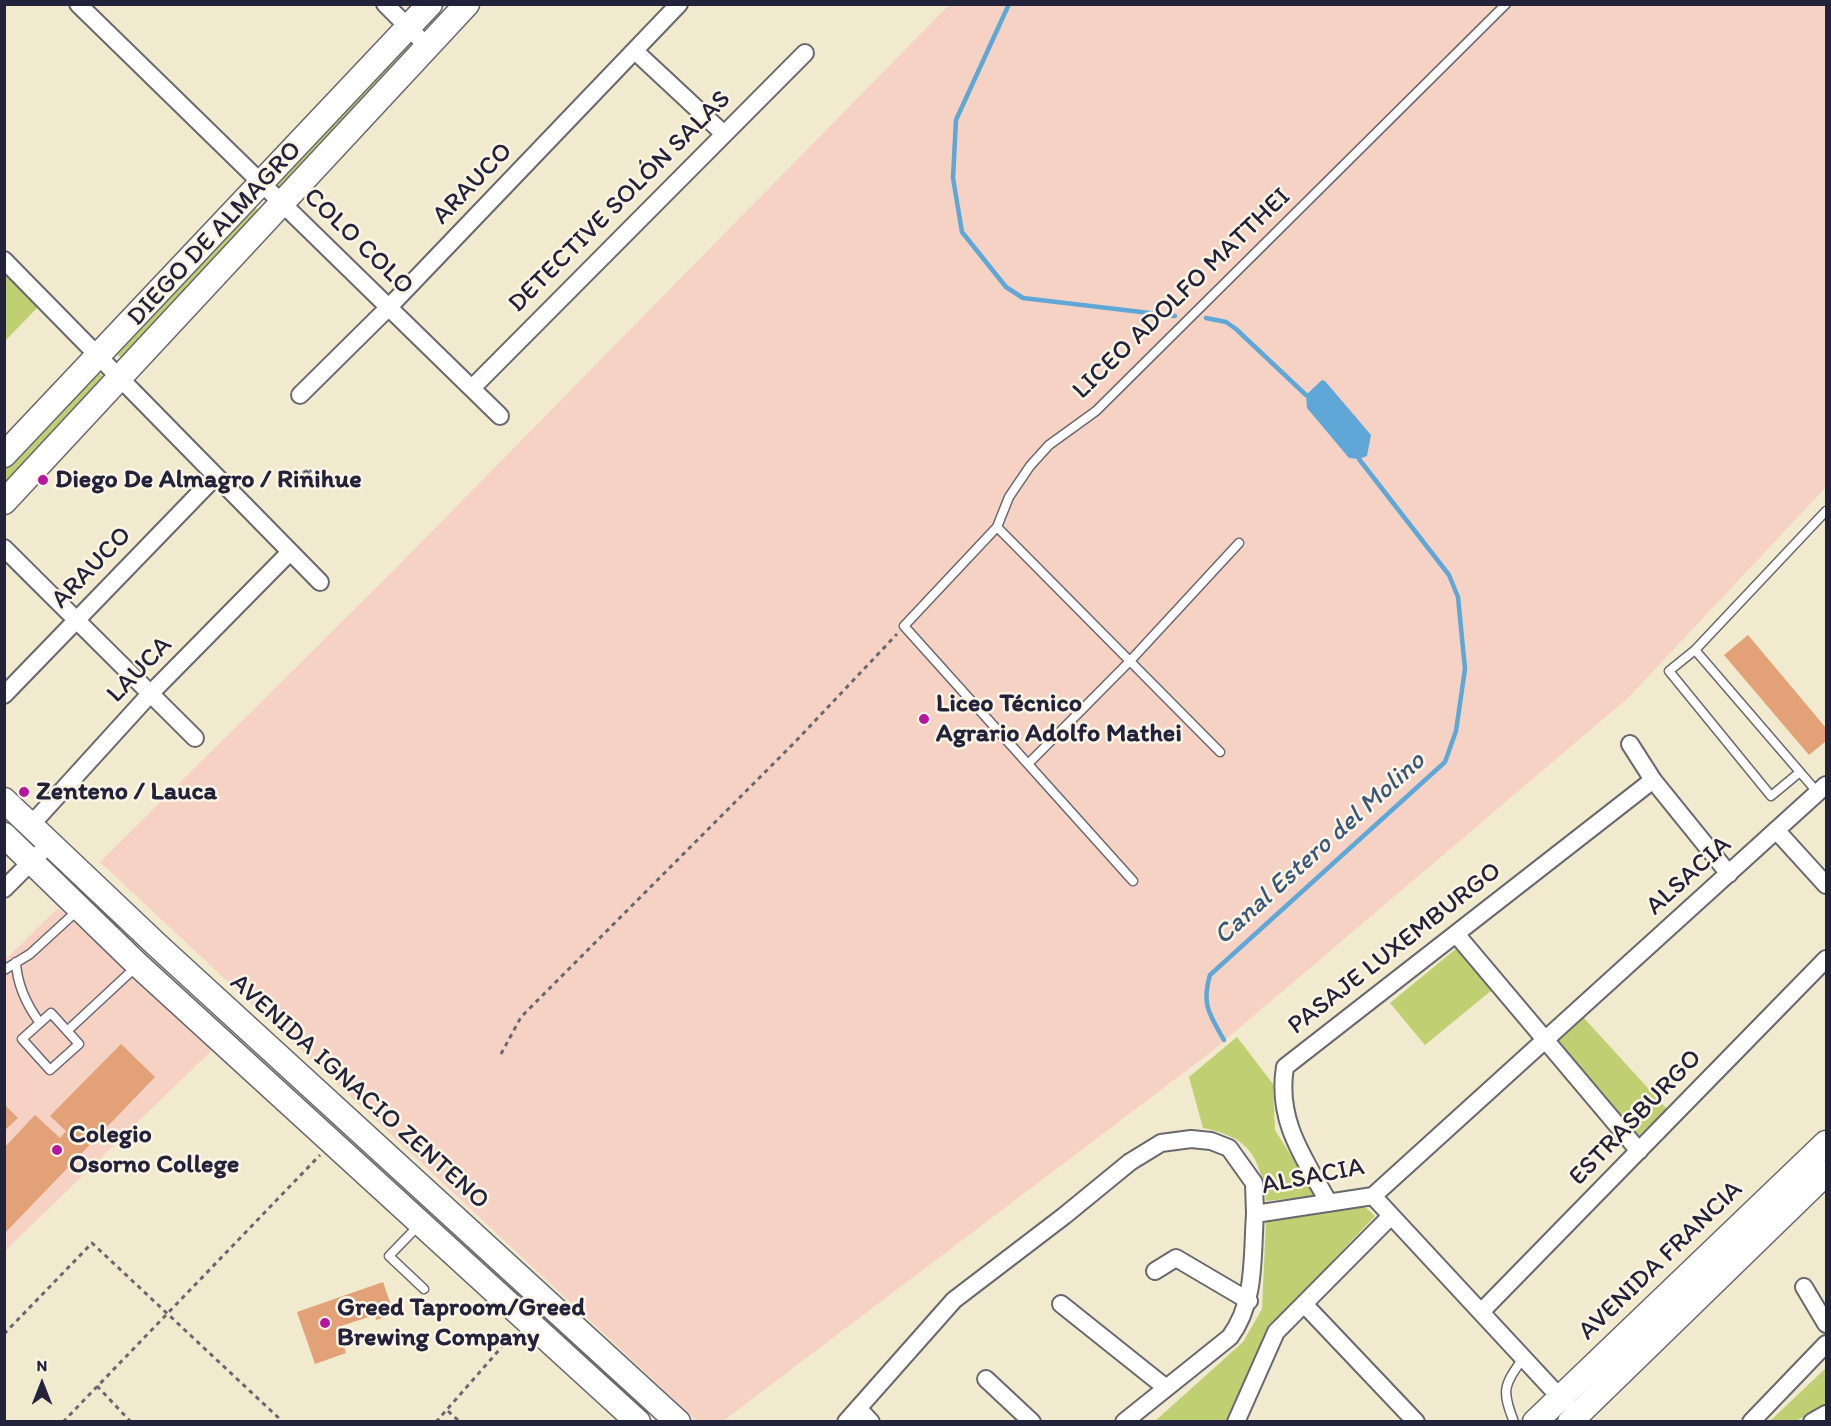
<!DOCTYPE html>
<html>
<head>
<meta charset="utf-8">
<style>
	body { margin:0 }
	#map { position:relative; width:1831px; height:1426px; overflow:hidden; background:#f1eacf; font-family:Itim,sans-serif }
	canvas { display:block }
	.frame { position:absolute; inset:0; border:6px solid #22223b; pointer-events:none }
	.north { position:absolute; left:12px; top:1354px; width:60px; height:60px; -webkit-text-stroke:4px #fcf5e5; paint-order:stroke; rotate:0deg; font-size:16px; font-weight:700; line-height:24px; text-align:center; color:#22223b }
	.north::after { content:''; display:block; margin:auto; width:21px; height:27px; background:#22223b; clip-path:polygon(50% 0,100% 100%,50% 72%,0 100%) }
</style>
</head>
<body>
<div id="map">
<canvas width="1831" height="1426"></canvas>
<div class="frame"></div>
<div class="north">N</div>
</div>
<script>
const ctx = document.querySelector('canvas').getContext('2d');
ctx.lineJoin = 'round';
function fillPath(path, color) {
  ctx.fillStyle = color;
  ctx.fill(path, 'evenodd');
}
function strokePath(path, color, width, dash) {
  ctx.strokeStyle = color;
  ctx.lineWidth = width;
  ctx.lineCap = dash ? 'butt' : 'round';
  ctx.setLineDash(dash || []);
  ctx.stroke(path);
}
function write(font, color, halo, rows, align = 'center') {
  ctx.font = font + ' Itim,sans-serif';
  ctx.lineWidth = 5;
  ctx.setLineDash([]);
  ctx.textBaseline = 'middle';
  ctx.strokeStyle = halo;
  ctx.fillStyle = color;
  for (const [text, x, y, turn = 0] of rows) {
    ctx.save();
    ctx.translate(x, y);
    ctx.rotate((+turn || 0) * Math.PI / 180);
    ctx.textAlign = isNaN(turn) ? turn : align;
    if (halo) ctx.strokeText(text, 0, 0);
    ctx.fillText(text, 0, 0);
    ctx.restore();
  }
}
fillPath(new Path2D(`
	M949,5H1826V487L1628,698L1211,1052L723,1421H697L100,862L393,571Z
	M58,908L213,1049L5,1251V960Z`), '#f6d2c5');
fillPath(new Path2D(`
	M408,37L420,46L280,194L269,183Z
	M249,202L261,213L122,359L113,350Z
	M4,271L40,305L5,341Z
	M95,370L108,380L5,486V467Z
	M1457,948L1492,990L1425,1045L1390,1003Z
	M1583,1017L1667,1109L1638,1136L1554,1043Z
	M1237,1037L1273,1084L1275,1130L1316,1196L1266,1201C1260,1156 1249,1137 1203,1128L1189,1077Z
	M1363,1205L1375,1216L1268,1329L1228,1421L1154,1422L1243,1342L1262,1309L1266,1220Z
	M1826,1368V1407L1795,1421L1769,1422Z`), '#bfcf72');
fillPath(new Path2D(`
	M1322,380L1325,381L1371,435L1367,456L1359,459L1349,458L1307,408L1306,395Z`), '#5fa7d6');
strokePath(new Path2D(`
	M1009,4L956,120L953,178L962,232L1006,287L1023,298L1175,316
	M1206,318L1226,322L1236,329L1306,395
	M1224,1040C1210,1015 1201,1005 1210,975L1445,762L1456,731L1465,669L1458,597L1449,575L1359,459`), '#5fa7d6', 4.5);
fillPath(new Path2D(`
	M1748,635L1826,728V741L1809,755L1724,655Z
	M121,1044L155,1077L4,1234V1148L35,1115L60,1138L66,1131L50,1116Z
	M4,1104L18,1118L4,1131Z
	M383,1282L394,1314L376,1320L375,1315L338,1327L346,1353L315,1364L297,1312Z`), '#e2a176');
const service = new Path2D(`
	M997,527L1220,752
	M1695,650L1669,671L1771,796L1800,772
	M1028,764L1130,661L1239,543
	M1818,793L1695,650L1826,511
	M1133,881L904,626L997,527L1009,497L1030,466L1049,445L1096,411L1506,4
	M16,962C17,985 26,1004 40,1023
	M4,970L30,954L78,910
	M51,1013L79,1044L50,1070L22,1039Z
	M67,1031L137,966
	M419,1225L389,1256L424,1289
	M1514,1422C1501,1389 1504,1386 1523,1358`);
const minor = new Path2D(`
	M78,4L500,416
	M385,4L428,47
	M636,52L724,134
	M4,260L320,582
	M472,388L805,53
	M300,395L389,307L679,4
	M4,548L195,738
	M4,695L216,476
	M1630,744L1653,780
	M30,826L150,694L290,552
	M1776,830L1826,885
	M4,889L49,844
	M1456,934L1639,1151
	M1373,1196L1567,1405
	M1329,1203C1304,1158 1276,1121 1285,1067L1653,780L1729,874
	M1155,1271L1176,1258L1249,1301
	M1804,1287L1826,1324
	M1061,1304L1165,1387
	M1304,1304L1416,1422
	M1481,1312L1826,959
	M986,1379L1032,1422
	M858,1408L871,1422
	M846,1422L954,1300L1064,1216L1130,1162L1161,1143L1191,1139L1211,1141L1229,1148L1254,1183L1255,1214L1373,1196L1826,785
	M1124,1422L1230,1337C1256,1302 1252,1256 1255,1214
	M1236,1422L1276,1332L1391,1216
	M1751,1422L1826,1344
	M1812,1422L1826,1414`);
const secondary = new Path2D(`
	M4,455L430,4
	M4,502L467,4
	M4,800L158,946L678,1422
	M4,835L138,965L638,1422
	M1535,1422L1826,1143
	M1570,1422L1826,1173`);
strokePath(service, '#6a686f', 11);
strokePath(minor, '#6a686f', 20);
strokePath(secondary, '#6a686f', 27);
strokePath(new Path2D(`
	M501,1054L521,1017L795,742L897,634
	M4,1334L92,1243L283,1422
	M97,1386L131,1422
	M448,1411L460,1422
	M63,1422L320,1155
	M436,1422L514,1333`), '#6a686f', 3, [4.5, 4.5]);
strokePath(service, '#fff', 8);
strokePath(minor, '#fff', 16);
strokePath(secondary, '#fff', 24);
for (const [x, y, r, color] of [
	[43,480,6,"#b5179e"],
	[924,719,6,"#b5179e"],
	[24,792,6,"#b5179e"],
	[57,1150,6,"#b5179e"],
	[325,1323,6,"#b5179e"]
]) {
  const dot = new Path2D();
  dot.arc(x, y, r, 0, 2 * Math.PI);
  ctx.fillStyle = color;
  ctx.fill(dot);
  strokePath(dot, '#fcf5e5', 2);
}
write('26px', '#22223b', '#fcf5e5', [
	["ARAUCO",473,184,-46],
	["DETECTIVE SOLÓN SALAS",620,202,-45],
	["DIEGO DE ALMAGRO",215,234,-47],
	["COLO COLO",358,242,44],
	["LICEO ADOLFO MATTHEI",1182,294,-44],
	["ARAUCO",92,568,-46],
	["LAUCA",140,670,-46],
	["ALSACIA",1689,876,-42],
	["PASAJE LUXEMBURGO",1395,949,-38],
	["AVENIDA IGNACIO ZENTENO",359,1092,42],
	["ESTRASBURGO",1636,1118,-46],
	["ALSACIA",1313,1177,-11],
	["AVENIDA FRANCIA",1661,1261,-44]
]);
write('bold 26px', '#22223b', '#fcf5e5', [
	["Diego De Almagro / Riñihue",55,480],
	["Liceo Técnico",936,704],
	["Agrario Adolfo Mathei",936,734],
	["Zenteno / Lauca",36,792],
	["Colegio",69,1135],
	["Osorno College",69,1165],
	["Greed Taproom/Greed",337,1308],
	["Brewing Company",337,1338]
], 'left');
write('italic 27px', '#3a5779', '#fcf5e5', [
	["Canal Estero del Molino",1320,849,-42]
]);
</script>
</body>
</html>
